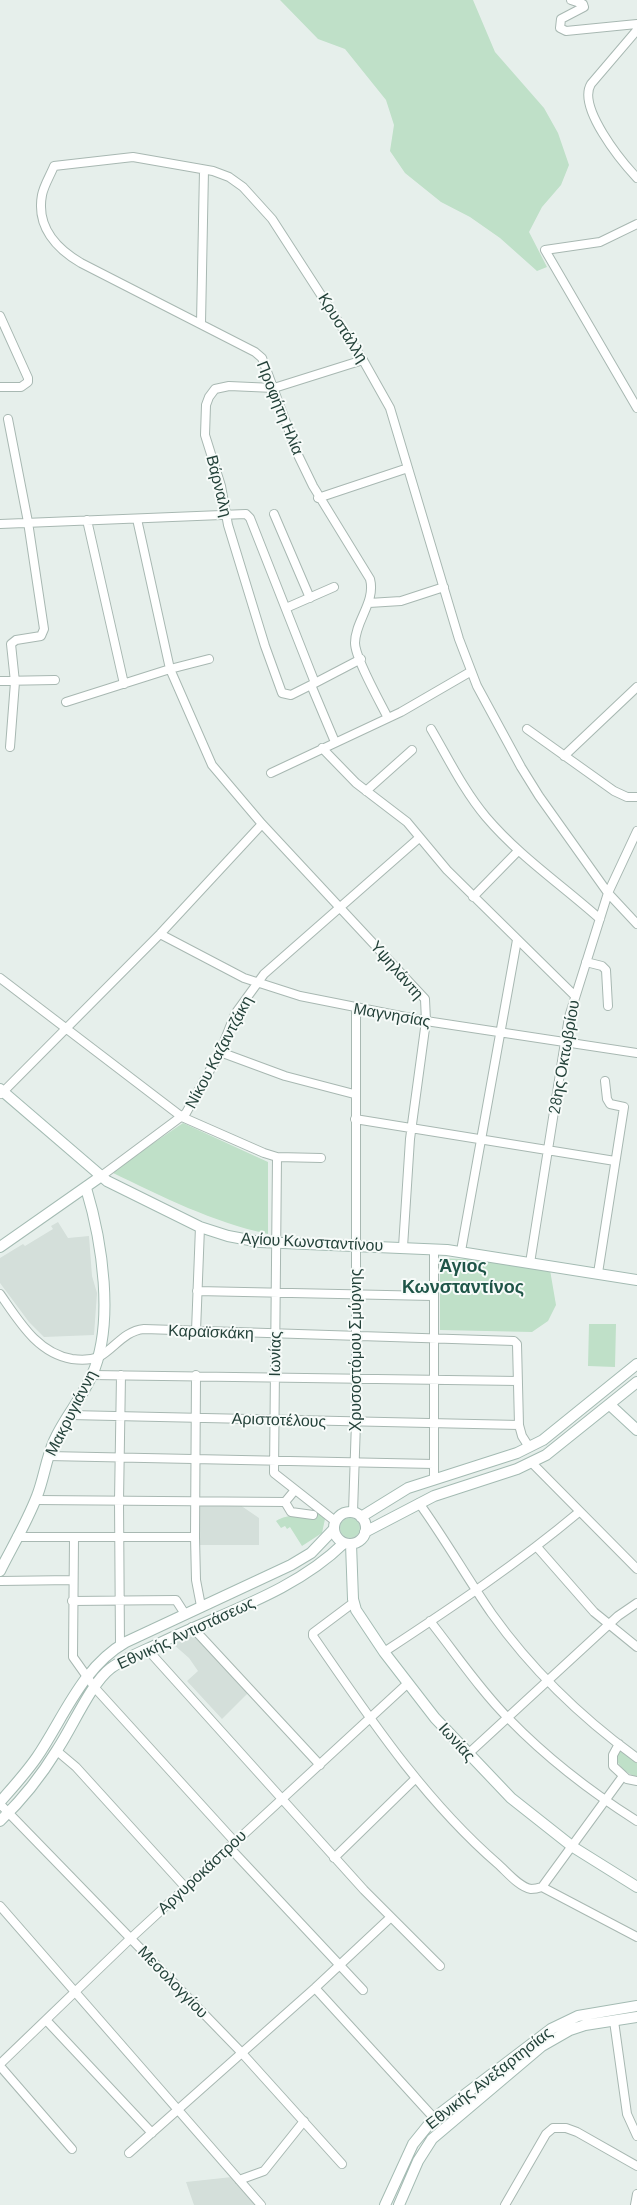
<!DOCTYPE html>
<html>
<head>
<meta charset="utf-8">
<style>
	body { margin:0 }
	canvas { display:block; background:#e6efeb }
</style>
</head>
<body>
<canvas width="637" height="2205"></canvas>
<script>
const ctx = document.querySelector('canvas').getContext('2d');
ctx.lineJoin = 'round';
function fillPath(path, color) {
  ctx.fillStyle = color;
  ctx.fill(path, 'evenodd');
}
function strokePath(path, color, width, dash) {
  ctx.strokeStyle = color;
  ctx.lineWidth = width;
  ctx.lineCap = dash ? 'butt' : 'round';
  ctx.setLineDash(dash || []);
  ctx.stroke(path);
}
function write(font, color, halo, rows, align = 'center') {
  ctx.font = font + ' Barlow,sans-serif';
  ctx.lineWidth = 4;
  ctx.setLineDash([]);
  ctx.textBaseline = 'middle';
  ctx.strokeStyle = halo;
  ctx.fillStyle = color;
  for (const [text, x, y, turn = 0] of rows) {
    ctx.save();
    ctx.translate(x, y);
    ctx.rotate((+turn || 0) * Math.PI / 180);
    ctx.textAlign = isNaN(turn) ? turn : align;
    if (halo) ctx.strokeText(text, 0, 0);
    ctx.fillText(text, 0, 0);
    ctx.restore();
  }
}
fillPath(new Path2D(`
	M58,1222L68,1238L89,1236L92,1276L97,1293L94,1335L44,1337L29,1322L0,1283V1258L23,1244L25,1246L53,1229L51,1226Z
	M200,1505H240L259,1518V1545H200Z
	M196,1634L250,1691L222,1719L187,1681L198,1671L189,1658L173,1644Z
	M232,2177L258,2205H194L186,2182Z`), '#d4dfda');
fillPath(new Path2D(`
	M280,0H473L495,52L544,108L558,133L569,165L561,185L542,207L529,232L547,267L537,271L500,238L470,217L441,202L405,173L390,151L394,125L386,100L345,49L318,39Z
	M183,1123L268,1162V1234C212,1222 163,1197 111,1172Z
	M440,1258L483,1260L550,1270L556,1305L548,1321L532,1332L440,1330Z
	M589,1324H616L615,1367L588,1366Z
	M317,1512L325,1519L322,1533L302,1546L290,1527L287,1529L285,1526L281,1528L276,1521C294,1510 302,1522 317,1512Z
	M340 1528a10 10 0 1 1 20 0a10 10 0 1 1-20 0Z
	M620,1749L637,1763V1777C628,1774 619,1768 616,1758Z`), '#bfe0c8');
const street = new Path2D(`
	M571,0L583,4L584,7L561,19L560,28L566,31L637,24
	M637,30L591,84C577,107 621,161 637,178
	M637,224L600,242L545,250L637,408
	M0,316L28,378V382L21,387H0
	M201,323L204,170
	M8,419L28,522L44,629L41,636L16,640L11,644L15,682L10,747
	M318,498L408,468
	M274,514L310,598
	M137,519L170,669L212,765L262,824L425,999L426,1021L410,1139L403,1247
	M87,520L124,684
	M0,524L246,514L250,518L315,683L361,659
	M369,603L401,601L444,587
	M286,608L334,587
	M0,681L55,680
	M315,683L291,695L282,693L265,646L228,525L221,486L205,435L206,405L209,397L215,389L229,386L274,388L363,360
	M311,685L335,742
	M66,702L170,669L209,659
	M388,718C380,702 355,658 355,643C355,621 376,602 370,579L313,486L298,455L262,358L255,352L81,263C57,249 36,227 42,195C44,185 50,176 54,166L133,157L213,171L229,177L243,187L272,219L363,360L390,408L459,639L477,686L521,767L539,796L608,893L637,924
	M431,729C448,758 464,791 486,817C519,856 562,885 600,919
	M527,729L614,791L627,797H637
	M322,748L356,783L407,822L447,870L575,996
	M564,756L637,687
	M271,773L401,712L470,672
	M366,791L412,750
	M473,897L518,851
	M160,934L244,978L300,996L426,1021L637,1053
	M586,962L602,966L606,970L608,1006
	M0,978L182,1117L264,1153L277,1157L321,1158
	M220,1052L285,1076L354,1094
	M1,1094L160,934L262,824
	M355,1119L615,1161
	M277,1157L274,1473L335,1521
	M100,1177L186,1113L220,1052L235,1014L264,974L419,838
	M434,1249V1478
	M461,1251L517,940
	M530,1263L569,1017L608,893L637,831
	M598,1273L624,1107L610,1104L607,1099L605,1081
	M197,1291L433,1296
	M0,1294C19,1321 37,1353 72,1359C80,1360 91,1360 99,1357C115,1348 124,1331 144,1329L514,1341L517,1344L519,1425L522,1436L529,1447
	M196,1331L200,1227
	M92,1375L518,1381
	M196,1375L195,1537L196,1580L201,1606
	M70,1415L519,1425
	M48,1456L434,1464
	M532,1463L637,1569
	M36,1500L285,1502L295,1490
	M285,1502L291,1512L313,1515
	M419,1503C445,1539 467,1578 492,1614C532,1670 582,1718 637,1758
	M353,1512L356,1422V1008
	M17,1537H195
	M74,1538L73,1657L95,1688L235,1842
	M537,1547L594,1612L637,1647
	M0,1581L73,1580
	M72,1601L176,1600L185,1614
	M353,1603L313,1633V1636C369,1717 423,1799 498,1864C507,1872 519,1887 531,1889C535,1889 539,1888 542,1887
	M430,1621C456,1654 480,1690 509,1719C548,1759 591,1792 637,1821
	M192,1627L320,1765
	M120,1646L119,1501L121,1375
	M147,1649L364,1890L440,1966
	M384,1652C451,1608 517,1564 579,1512
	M619,1744L613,1755V1766L627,1779L637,1781
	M57,1751L76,1767L186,1888
	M468,1754L618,1616L637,1603
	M0,1804L241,2052L342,2164
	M229,1847L363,1990
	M334,1858L415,1779
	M542,1887L623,1776
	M542,1887L637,1937
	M0,1906L261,2205
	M315,1988L434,2118
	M46,2020L152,2133
	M614,2021L627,2114L637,2136
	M0,2064L131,1938L407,1684
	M0,2066L72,2149
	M129,2153L315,1988L391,1917
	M239,2180L264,2171L304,2121
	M505,2205L546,2134L553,2128H566L577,2132L637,2166
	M635,2205L637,2194`);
const secondary = new Path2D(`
	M0,1089L107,1181L200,1227L228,1236L260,1242L447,1250L637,1280
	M0,1247L100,1177
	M610,1405L637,1430
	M334 1528a16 16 0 1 1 32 0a16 16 0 1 1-32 0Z
	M361,1517L408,1488L517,1453L543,1440L637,1364
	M365,1532L434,1496L517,1469L546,1455L637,1382
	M351,1544L353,1599L356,1610L384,1652L435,1718L511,1798L573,1847L637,1887
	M0,1571C12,1547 27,1522 37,1496C44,1478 46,1459 54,1441C64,1418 82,1398 92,1375C115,1323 102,1241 86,1188
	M0,1802C13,1787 26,1773 37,1757C64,1717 82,1667 126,1642L291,1565L311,1553L333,1530
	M0,1821C22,1800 41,1776 57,1750C72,1728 91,1683 111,1668C125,1658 143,1651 158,1644C221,1613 293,1593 344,1543
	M385,2205L413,2144L434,2118L551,2029L578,2016L637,2006
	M399,2205L418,2161L432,2139L542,2046L570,2030L585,2025L637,2017`);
strokePath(street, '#a8b8b2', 10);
strokePath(secondary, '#a4bbb3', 12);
strokePath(street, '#fff', 8);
strokePath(secondary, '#fff', 10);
write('16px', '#24423a', '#f7fbf9', [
	["Κρυστάλλη",343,328,58],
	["Προφήτη Ηλία",280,408,68],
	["Βάρναλη",219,486,76],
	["Υψηλάντη",397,970,49],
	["Μαγνησίας",392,1015,10],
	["Νίκου Καζαντζάκη",219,1052,-62],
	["28ης Οκτωβρίου",564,1057,-80],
	["Αγίου Κωνσταντίνου",312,1242,3],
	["Καραϊσκάκη",211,1332,2],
	["Χρυσοστόμου Σμύρνης",356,1350,-90],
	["Ιωνίας",275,1354,-89],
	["Μακρυγιάννη",71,1413,-63],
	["Αριστοτέλους",279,1420,2],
	["Εθνικής Αντιστάσεως",186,1633,-25],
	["Ιωνίας",457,1742,48],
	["Αργυροκάστρου",202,1872,-43],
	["Μεσολογγίου",173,1982,46],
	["Εθνικής Ανεξαρτησίας",489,2078,-38]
]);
write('bold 18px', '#1f5548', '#f7fbf9', [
	["Άγιος",463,1266],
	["Κωνσταντίνος",463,1287]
]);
</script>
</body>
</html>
